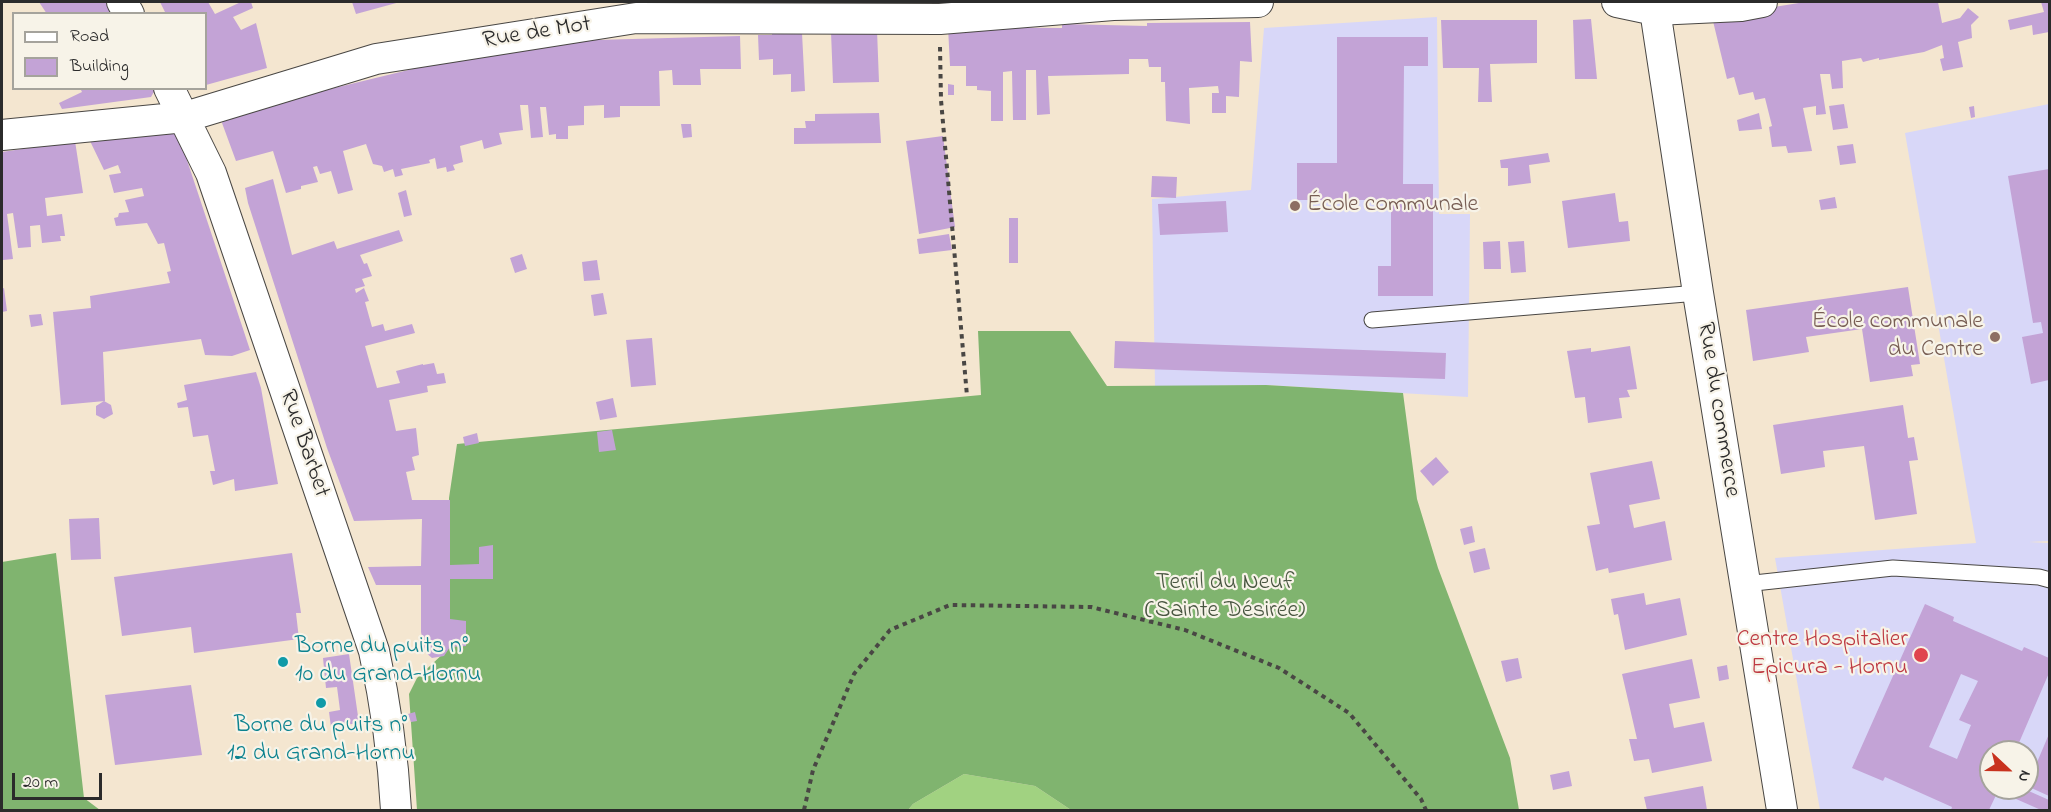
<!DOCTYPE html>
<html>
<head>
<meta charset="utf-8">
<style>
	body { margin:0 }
	#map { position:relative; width:2051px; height:812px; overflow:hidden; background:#f4e6d0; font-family:"Indie Flower",sans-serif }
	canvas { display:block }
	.frame { position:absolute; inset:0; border:3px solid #2b2b2b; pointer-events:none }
	.legend { position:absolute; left:12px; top:12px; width:195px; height:78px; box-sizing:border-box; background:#f7f3e8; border:2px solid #a5a39c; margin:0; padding:8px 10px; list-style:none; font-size:18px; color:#2b2b2b }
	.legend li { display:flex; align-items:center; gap:12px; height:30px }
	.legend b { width:30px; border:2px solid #a5a39c }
	.north { position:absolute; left:1979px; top:740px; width:60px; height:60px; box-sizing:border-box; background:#f7f3e8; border:2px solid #a5a39c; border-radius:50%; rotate:112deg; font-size:16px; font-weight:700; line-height:24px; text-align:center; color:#2b2b2b }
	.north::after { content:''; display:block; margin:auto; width:21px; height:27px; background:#c8321e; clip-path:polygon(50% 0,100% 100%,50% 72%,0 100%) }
	.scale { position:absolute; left:12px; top:773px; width:90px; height:27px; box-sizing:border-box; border:3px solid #2b2b2b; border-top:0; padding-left:8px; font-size:18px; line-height:21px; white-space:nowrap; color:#2b2b2b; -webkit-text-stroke:4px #f7f3e8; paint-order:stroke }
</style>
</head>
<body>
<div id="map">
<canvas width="2051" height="812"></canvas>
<div class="frame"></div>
<ul class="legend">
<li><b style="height:8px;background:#fff"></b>Road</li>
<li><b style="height:16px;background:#c3a3d6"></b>Building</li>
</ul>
<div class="north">N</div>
<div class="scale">20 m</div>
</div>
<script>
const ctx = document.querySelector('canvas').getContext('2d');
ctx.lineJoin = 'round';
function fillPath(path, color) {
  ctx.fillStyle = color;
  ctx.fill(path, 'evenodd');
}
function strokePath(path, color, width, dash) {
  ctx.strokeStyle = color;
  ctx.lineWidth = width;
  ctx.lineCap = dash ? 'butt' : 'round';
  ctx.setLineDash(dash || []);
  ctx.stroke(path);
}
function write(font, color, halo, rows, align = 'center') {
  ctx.font = font + ' "Indie Flower",sans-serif';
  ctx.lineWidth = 4.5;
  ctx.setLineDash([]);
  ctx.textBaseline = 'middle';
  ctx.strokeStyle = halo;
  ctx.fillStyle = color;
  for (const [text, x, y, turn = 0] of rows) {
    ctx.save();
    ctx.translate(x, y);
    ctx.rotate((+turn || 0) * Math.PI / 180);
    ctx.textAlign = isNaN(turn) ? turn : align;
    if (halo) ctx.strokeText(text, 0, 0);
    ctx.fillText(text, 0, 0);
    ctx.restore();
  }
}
fillPath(new Path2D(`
	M1437,17L1439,214H1470L1468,397L1266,385L1155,387L1152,199L1251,190L1264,28Z
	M2049,104L2050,541L2029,542L2049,543V810H1820L1775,558L1976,543L1905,133ZM1991,752H2027V788H1991Z`), '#d8d7f8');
fillPath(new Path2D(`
	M964,774L1035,786L1071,810H908L913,804Z`), '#a1d281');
fillPath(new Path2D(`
	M978,331H1070L1107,386L1266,385L1403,393L1417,499L1438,568L1510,758L1519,810H1071L1035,786L964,774L913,804L908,810H417L409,694L417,678L446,651L448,632L449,498L457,444L981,395Z
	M56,553L84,798L100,810H2V562Z`), '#80b46f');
fillPath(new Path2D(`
	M39,2H107L114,14H47Z
	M160,2H208L215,14L241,2H251L253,8L233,17L241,30L256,23L267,68L206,85V14H166Z
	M352,2H400L356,14Z
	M1805,2H1938L1942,23L1960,18L1968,8L1979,17L1971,25L1972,38L1958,42L1963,67L1943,71L1940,59L1944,58L1942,45L1924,52L1879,60V58L1863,62L1861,58L1842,61L1843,88L1832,89L1830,74H1820L1826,114L1816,115V106L1803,108L1812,151L1788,153L1786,146L1772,147L1769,127L1772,126L1765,98L1755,100L1753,92L1739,95L1734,77L1727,79L1712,17Z
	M2041,2H2049V32L2033,35L2032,25L2010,30L2008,20L2044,12Z
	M1591,19L1597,79H1575L1573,20Z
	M1441,20H1537V63L1490,64L1492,102H1478L1479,68H1443Z
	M1250,22L1252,62L1240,61L1239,97L1226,96V113H1212V93H1219L1218,86L1189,88L1190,124L1166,121L1165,82H1161V67H1149L1148,59H1129V74L1048,76L1050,114L1037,115L1036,70H1026V120H1013L1012,71L1003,72V121H991V91L977,90V86H966V66H950L948,27L1062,28V24L1147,26V23Z
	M877,30L879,82L833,83L831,32Z
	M772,33H802L805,91L791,92V74L773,75V59L759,60L758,35H772Z
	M740,36L741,69H700L701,85H673L672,70L659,71L660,106H620V117L604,118V105L584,106V125L568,126V139H556V134L549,135L546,107H540L543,137L531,138L528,105H520L523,130L499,133L502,144L484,149L482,140L460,146L463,162L453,165L455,170L447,172L446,167L437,169L435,158L429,160L430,163L401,169L403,175L395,177L393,169L384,172L382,166L373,164L366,144L343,151L353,190L338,194L331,171L320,174L317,166L313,167L318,182L301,186V189L286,193L273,151L236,161L222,123L227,114L524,42Z
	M1337,37H1428V66H1404L1403,184H1433V296H1378V266H1391V200H1297V163H1337Z
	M948,84L954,85V95H948Z
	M80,88H156L151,97L62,109L59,103L82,92Z
	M1844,104L1848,128L1833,130L1829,106Z
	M1974,106L1975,117L1971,118L1969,107Z
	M879,113L881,143L794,144V128H806L805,121H815V114Z
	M1759,113L1762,129L1739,131L1737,120Z
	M681,124H691L692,137L683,138Z
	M170,129L179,136L250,350L232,356L205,355L201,339L103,352L105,401L61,405L53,312L91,308L90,296L170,283L167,272L171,271L164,243L158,244L147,223L116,226L114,218L118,217L119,213L129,212L125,200L144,196L142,188L114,193L109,175L121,173L118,165L104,170L90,141Z
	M943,136L955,227L919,234L906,141Z
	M75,141L83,193L45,198L47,216L62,214L65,236H60L61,241L42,243L40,225L30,226L31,247L18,248L13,213L7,214L13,259L3,260L2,254V152Z
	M1853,144L1856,163L1840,165L1837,146Z
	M1548,153L1550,162L1529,165L1531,183L1508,186V168H1501L1500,160Z
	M2049,169V380L2031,384L2022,337L2043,333L2041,322L2033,323L2008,176Z
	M1152,176L1177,177L1176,198L1151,197Z
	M273,179L292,255L334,241L337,249L399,230L403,241L360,255L364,264L367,263L372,276L362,279L365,286L355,289L356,293L364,288L369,301L365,302L372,327L383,324L385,331L412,324L415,333L365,346L377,388L400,383L396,371L423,364V365L434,363L437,374L444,373L446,383L427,386L428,392L389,400L396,431L416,428L419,455L412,457L415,470L406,472L412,500H450V565L479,564V547L493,545V579H450V619L466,621V646L450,647L444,656L432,658L425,652L421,632V585H376L368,567L421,566L422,519L354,521L327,448L248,203L245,188Z
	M406,190L412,215L404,217L398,193Z
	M1615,193L1619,222L1628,221L1630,241L1568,248L1562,201Z
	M1835,197L1837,208L1821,210L1819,200Z
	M1226,201L1228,232L1160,235L1158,204Z
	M1009,218H1018V263H1009Z
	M949,234L952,250L919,254L917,239Z
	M1500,241L1501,269H1484L1483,242Z
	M1524,241L1526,272L1511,273L1508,242Z
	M522,254L527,269L515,273L510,258Z
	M597,260L600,280L584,281L582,262Z
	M1908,287L1920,364L1911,365L1913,376L1870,382L1862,329L1806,337L1809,352L1753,361L1746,310Z
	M4,288L7,311L2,312V289Z
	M603,293L607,314L594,316L591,295Z
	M41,314L43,325L31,327L29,315Z
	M652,338L656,385L631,387L626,340Z
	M1115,341L1446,353L1445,379L1114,368Z
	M1630,346L1637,389L1627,390L1630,397L1619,398L1622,418L1588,423L1585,397L1575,398L1567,351L1591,348V352Z
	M256,372L261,388L278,484L235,491L234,479L213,485L210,471H215L208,435L193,437L188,407L178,408L177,403L187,400L184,385Z
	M613,398L617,417L600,420L596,402Z
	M104,401L111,405L113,414L104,419L96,415V406Z
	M1903,405L1908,438L1914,437L1918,460L1909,461L1917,514L1875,520L1864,446L1823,451L1825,467L1781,474L1773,425Z
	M612,430L616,450L599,452L597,432Z
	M477,433L479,443L465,446L463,437Z
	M1436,457L1449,472L1433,486L1420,471Z
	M1652,461L1660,499L1629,505L1634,528L1665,521L1672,560L1609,573L1608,568L1596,571L1587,526L1600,524L1590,473Z
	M99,518L101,559L71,560L69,519Z
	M1472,526L1475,542L1464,545L1460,529Z
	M1485,548L1490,569L1474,573L1469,552Z
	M292,553L301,613H296L299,639L194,653L191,627L122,636L114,577Z
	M1644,593L1646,605L1680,598L1687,635L1625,650L1618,614L1614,615L1611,599Z
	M1925,604L1954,617L1953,621L2022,651L2024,647L2049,658V673L2015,752H1991V788H2022L2049,800V810H2041L1998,791L1989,810H1951L1952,807L1885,777L1883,781L1852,768ZM1961,674L1978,681L1959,720L1971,725L1957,759L1929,747Z
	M349,654L359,723L331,727L329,712L340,710L337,687L326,688L323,658Z
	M1518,658L1522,678L1506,682L1501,661Z
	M1692,659L1700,698L1669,704L1674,728L1704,722L1712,761L1652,773L1649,759L1634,761L1629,739H1637L1622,674Z
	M1727,665L1729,679L1719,681L1717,667Z
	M191,685L202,755L115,765L105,695Z
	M415,712L417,721L411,722L408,714Z
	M2049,734V796L2027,786Z
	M1569,771L1572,786L1553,790L1550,775Z
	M1703,786L1707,810H1647L1644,797Z`), '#c3a3d6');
const lane = new Path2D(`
	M1372,320L1698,293
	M1745,584L1893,568L2039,577L2050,580`);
const street = new Path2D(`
	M122,2L129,14
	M1617,2L1655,10L1741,6L1762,2
	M1655,10L1698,293L1782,810
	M169,88L211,173L374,651C386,705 393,755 396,810
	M2,135L185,117L376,59L636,18L940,19L1113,5L1258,2`);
strokePath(lane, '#494744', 17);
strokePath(street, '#494744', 32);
strokePath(new Path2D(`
	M940,47L941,100L967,396
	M804,810L813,770L854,674L890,630L950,605L1091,607L1185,630L1279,668L1349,713L1421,799L1426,810`), '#494744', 4, [4.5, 4.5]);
strokePath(lane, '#fff', 15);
strokePath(street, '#fff', 30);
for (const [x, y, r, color] of [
	[1295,206,6,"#8d6e63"],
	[1995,337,6,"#8d6e63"],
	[1921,655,8,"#e0444e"],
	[283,662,6,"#0f9aa8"],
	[321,703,6,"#0f9aa8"]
]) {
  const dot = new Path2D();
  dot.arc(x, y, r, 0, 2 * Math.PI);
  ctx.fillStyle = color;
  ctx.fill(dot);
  strokePath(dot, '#f7f3e8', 2);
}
write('24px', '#2b2b2b', '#f7f3e8', [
	["Rue de Mot",537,34,-9],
	["Rue du commerce",1717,410,81],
	["Rue Barbet",303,444,71]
]);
write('24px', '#785e54', '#f7f3e8', [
	["École communale",1307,206],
	["École communale",1983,323,"right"],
	["du Centre",1983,351,"right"]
], 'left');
write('24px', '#485540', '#f7f3e8', [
	["Terril du Neuf",1225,584],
	["(Sainte Désirée)",1225,612]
]);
write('24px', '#be3a42', '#f7f3e8', [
	["Centre Hospitalier",1908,641],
	["Epicura - Hornu",1908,669]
], 'right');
write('24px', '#0d838f', '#f7f3e8', [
	["Borne du puits n°",295,648],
	["10 du Grand-Hornu",295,676],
	["Borne du puits n°",321,727,"center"],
	["12 du Grand-Hornu",321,755,"center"]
], 'left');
</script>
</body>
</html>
